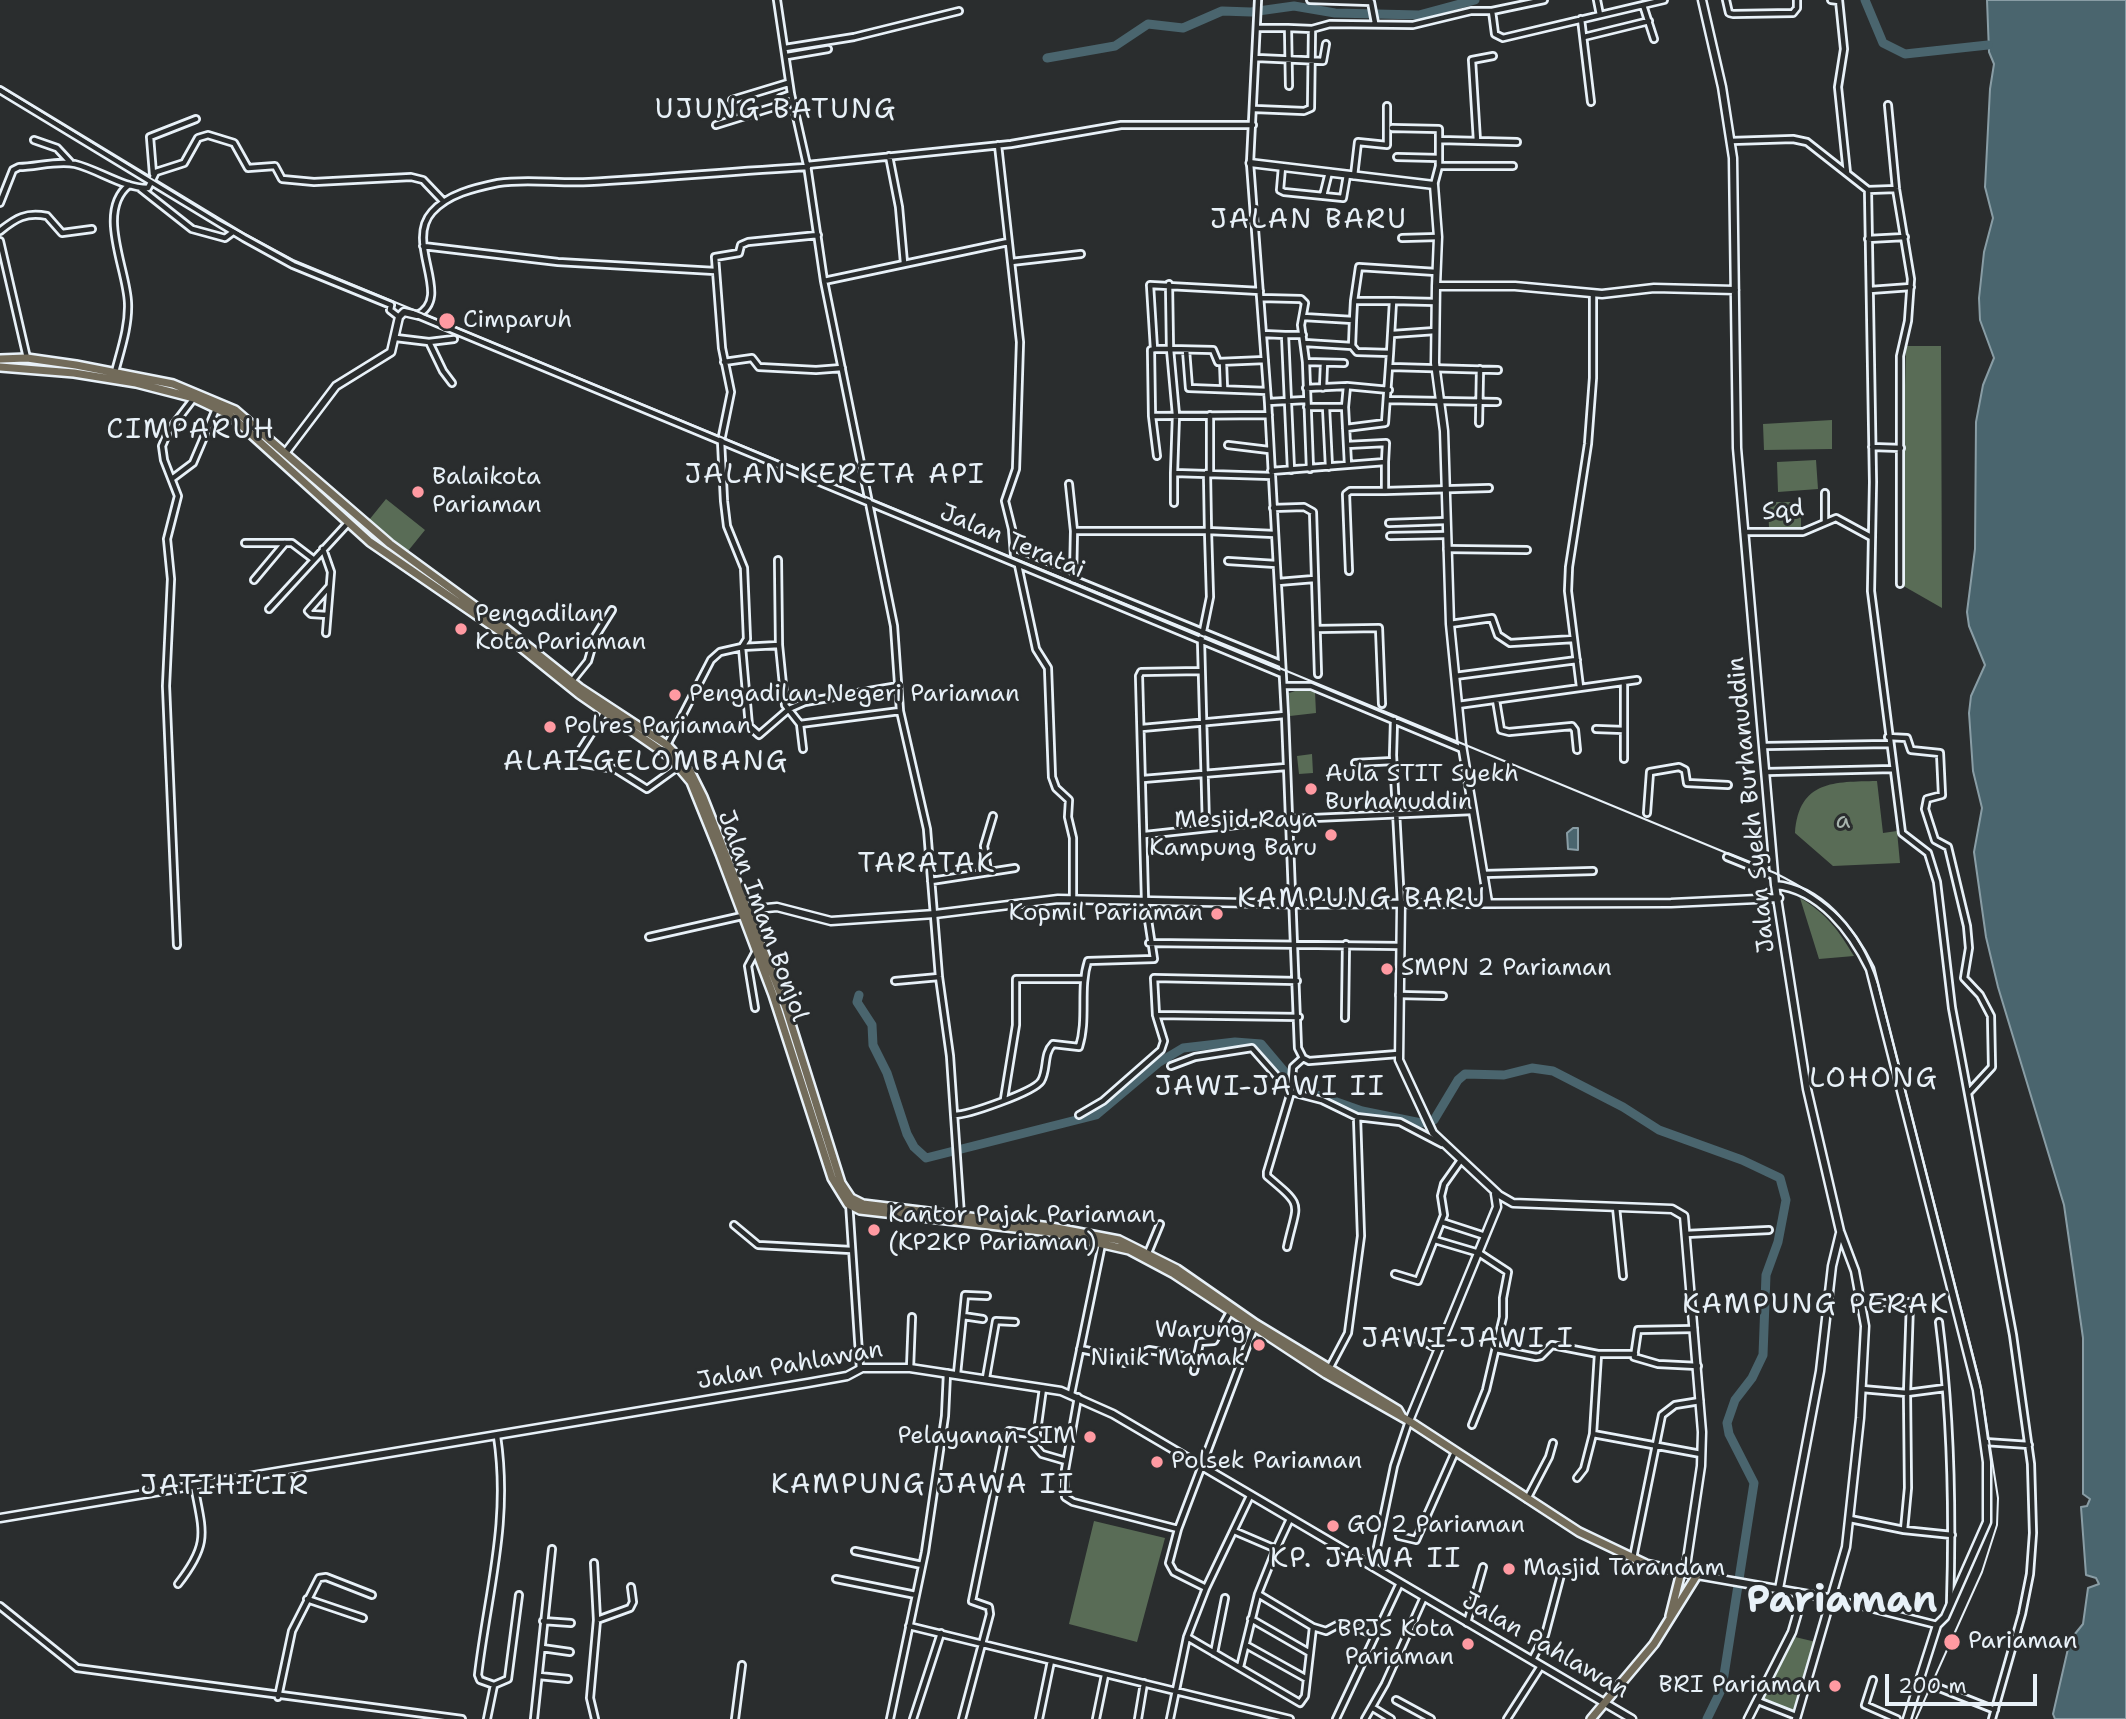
<!DOCTYPE html>
<html>
<head>
<meta charset="utf-8">
<style>
	body { margin:0 }
	#map { position:relative; width:2126px; height:1719px; overflow:hidden; background:#2a2d2e; font-family:"Shantell Sans",sans-serif }
	canvas { display:block }
	.scale { position:absolute; left:1885px; top:1674px; width:152px; height:32px; box-sizing:border-box; border:4px solid #e8f1f8; border-top:0; padding-left:9px; font-size:21px; line-height:24px; white-space:nowrap; color:#e8f1f8; -webkit-text-stroke:5px #2a2d2e; paint-order:stroke }
</style>
</head>
<body>
<div id="map">
<canvas width="2126" height="1719"></canvas>
<div class="scale">200 m</div>
</div>
<script>
const ctx = document.querySelector('canvas').getContext('2d');
ctx.lineJoin = 'round';
function fillPath(path, color) {
  ctx.fillStyle = color;
  ctx.fill(path, 'evenodd');
}
function strokePath(path, color, width, dash) {
  ctx.strokeStyle = color;
  ctx.lineWidth = width;
  ctx.lineCap = dash ? 'butt' : 'round';
  ctx.setLineDash(dash || []);
  ctx.stroke(path);
}
function write(font, color, halo, rows, align = 'center') {
  ctx.font = font + ' "Shantell Sans",sans-serif';
  ctx.lineWidth = 6;
  ctx.setLineDash([]);
  ctx.textBaseline = 'middle';
  ctx.strokeStyle = halo;
  ctx.fillStyle = color;
  for (const [text, x, y, turn = 0] of rows) {
    ctx.save();
    ctx.translate(x, y);
    ctx.rotate((+turn || 0) * Math.PI / 180);
    ctx.textAlign = isNaN(turn) ? turn : align;
    if (halo) ctx.strokeText(text, 0, 0);
    ctx.fillText(text, 0, 0);
    ctx.restore();
  }
}
fillPath(new Path2D(`
	M1906,346H1941L1942,608L1900,584Z
	M1832,420V449L1764,450L1763,424Z
	M1816,460L1818,489L1778,492L1777,462Z
	M386,499L425,530L408,551L369,520Z
	M1768,502H1801V527L1769,528Z
	M1301,689L1315,692L1316,713L1290,716L1289,693Z
	M1312,754L1313,773L1299,774L1297,756Z
	M1877,781L1883,833L1897,831L1900,863L1833,866L1795,833C1799,780 1834,782 1877,781Z
	M1800,898C1826,913 1839,931 1854,956L1819,959Z
	M1094,1521L1165,1538L1137,1642L1069,1624Z
	M1795,1637L1816,1642L1793,1712L1760,1700Z`), '#596c56');
const water = new Path2D(`
	M1987,0H2126V1719H2055L2053,1714L2070,1640L2083,1624L2088,1588L2099,1584L2096,1578L2086,1575L2081,1507L2087,1506L2090,1499L2083,1494V1338L2064,1205L1998,987L1986,937L1974,852L1982,808L1973,771L1969,713L1971,696L1985,665L1969,626L1967,612L1975,549L1976,422L1983,385L1994,358L1980,320L1979,298L1984,252L1993,218L1985,187L1990,89L1994,64L1989,52Z
	M1573,828H1578V850L1568,849L1567,833Z`);
fillPath(water, '#4a656e');
strokePath(water, '#899da5', 2);
strokePath(new Path2D(`
	M1865,0L1883,43L1905,54L1988,45
	M1047,58L1115,46L1148,24L1183,28L1222,11L1251,12L1294,6L1335,13L1419,15L1475,0
	M859,995L857,1002L872,1025L873,1045L887,1073L907,1134L914,1147L926,1158L1096,1115L1158,1063L1183,1048L1235,1042L1261,1044L1288,1076L1300,1088L1311,1093L1362,1111L1421,1123L1434,1120L1458,1080L1465,1074L1504,1075L1532,1068L1553,1071L1623,1107L1659,1130L1742,1160L1780,1178L1786,1200L1778,1242L1766,1275L1763,1355L1752,1378L1735,1400L1727,1423L1729,1434L1754,1483L1722,1688L1707,1719`), '#4a656e', 9);
const street = new Path2D(`
	M777,0L791,94L807,165L824,281L894,626L900,711L927,829L939,977L950,1056L961,1216
	M1258,0L1250,163L1268,402L1285,715L1298,1048L1303,1058L1309,1061L1398,1054
	M1310,0L1371,2L1375,23
	M1597,0L1600,15
	M1726,0L1729,13L1733,14L1793,13L1797,8V0
	M1831,0L1839,1
	M1839,0L1844,49L1838,87L1847,173
	M1643,5L1654,39
	M1492,11L1495,34L1503,38L1664,0
	M1581,19L1591,102
	M1258,28H1288
	M1312,29L1330,24L1413,25L1471,11H1492L1544,0
	M1584,37L1649,21
	M785,48L854,37L959,11
	M787,56L828,49
	M1257,58L1323,61L1326,44
	M0,90L244,238L293,265L391,305L390,310L399,317
	M732,100L788,83
	M1888,105L1896,189L1911,279L1908,321L1900,356V584
	M1255,109L1304,111L1311,108L1312,29L1288,28L1289,86
	M716,125L777,106L780,98L791,94
	M1392,128L1439,129V166L1434,185
	M34,140L57,148L70,162
	M1440,140L1517,142
	M1477,141L1472,60L1493,56
	M1731,141L1793,139L1807,142L1868,190L1873,482L1871,591L1902,833L1928,853L1937,882L1952,1008L2013,1335L2031,1464L2033,1533L2030,1574L2022,1614L1992,1719
	M998,145L1020,342L1016,469L1005,501L1012,529L1014,555L1281,664
	M889,156L899,207L904,263
	M1397,157L1439,158
	M807,165L1011,144L1121,125H1253
	M1439,166H1513
	M1282,167L1280,190L1284,192L1343,198L1347,175
	M153,174L150,137L196,119
	M1354,176L1358,142L1387,145V106
	M140,188L192,229L225,238L233,232
	M1868,190L1896,189
	M1323,196L1329,172
	M0,203L13,170L19,167C36,167 58,160 75,164C99,170 123,188 148,188L156,172L184,163L198,138L208,135L234,143L248,168L275,166L282,179L314,182L411,177L423,180L443,201
	M0,231C16,218 26,212 47,216L62,233L92,229
	M1402,238L1438,237
	M1868,239L1905,237
	M0,241L27,358
	M423,246L558,262L715,271
	M1011,262L1081,254
	M824,281L1008,242
	M1169,284L1170,349L1213,350L1218,362L1265,360
	M1870,290L1911,287
	M1261,298L1301,299L1305,303L1301,325L1306,362L1310,469
	M1354,301L1359,267L1436,272
	M1393,301L1436,302
	M417,315L1282,674
	M417,315C454,298 404,243 432,212C448,194 474,188 498,183C528,178 559,184 589,182C662,178 735,171 808,167
	M1303,317L1353,320L1354,301H1393L1390,353L1357,352L1352,346L1305,343
	M1263,334L1285,335L1291,470
	M1393,334L1435,331
	M1285,335H1303
	M396,338L429,342L443,371L452,383
	M429,342L454,339
	M1352,346L1353,320
	M1154,349H1170L1176,415L1174,473L1272,476
	M1186,350L1189,388L1267,391
	M724,362L752,358L759,367L816,370L842,368
	M1223,362L1224,388
	M1306,362L1344,363
	M1391,367L1498,370
	M115,372C121,349 129,326 128,303C127,269 96,211 129,185
	M1347,386L1389,390
	M1306,388L1347,386L1345,407
	M1323,388L1324,363
	M1388,400L1439,401
	M1440,401L1497,402
	M1268,402L1306,400
	M1307,407H1326L1329,467
	M1326,407H1345L1348,465
	M1210,415V473
	M1152,416L1269,415
	M1479,423L1480,369
	M1346,428L1385,423L1390,353
	M1228,445L1269,450
	M1347,445L1386,443L1385,462
	M1872,447L1901,448
	M1157,456L1152,416L1151,350L1154,349L1150,285L1260,291
	M1271,471L1385,462V491L1489,488
	M1174,473V503
	M173,478L193,463L216,409
	M1069,484L1074,531L1073,580
	M1825,493V522
	M1273,508L1304,507L1313,512L1318,674
	M1389,523L1446,521
	M1074,531H1208L1207,473
	M1744,532H1803L1836,518L1871,537
	M1390,536L1446,535
	M245,543H292L313,559
	M323,549L331,572L326,633
	M1447,549L1527,550
	M778,560L779,645L785,705L800,724L900,711
	M1228,561L1276,564
	M1018,565L1036,649L1048,668L1052,777L1056,788L1069,800L1068,817L1073,838V899
	M1349,571L1346,494L1350,491H1385
	M254,580L285,543
	M1278,582L1314,579
	M269,609L348,523
	M327,615L311,614L308,611L329,587
	M1450,624L1492,618L1498,635L1510,643L1574,639
	M1317,629L1379,628L1382,704
	M779,645L742,647L749,726L759,735L789,709L805,702L898,686
	M1455,676L1577,660
	M572,681L588,661L595,637L612,610
	M1624,682V759
	M1284,686H1311L1462,749
	M1580,687L1568,591L1569,567L1588,444L1593,378V293
	M1496,700L1501,730L1509,732L1572,726L1575,730L1577,750
	M1458,705L1637,680
	M605,712L573,762L615,769L647,789L679,766
	M1394,720L1393,755L1401,904
	M800,724L803,749
	M1142,728L1285,715
	M1596,729L1624,730
	M1888,737L1907,738L1911,750L1940,753L1942,795L1927,799L1925,809L1935,840L1948,847L1967,926L1969,948L1964,978L1980,995L1991,1016L1992,1067L1969,1092
	M667,745L711,660L720,652L742,647L747,639L744,568L727,526L724,501L721,441L731,392L722,348L715,257L739,253L741,245L748,242L818,235
	M1765,746L1889,744
	M1355,763L1393,761
	M1767,772L1893,769
	M1143,779L1286,767
	M1647,813L1650,772L1679,767L1685,770L1687,783L1728,785
	M1206,826L1201,641L1210,597L1208,531L1274,534
	M1145,835L1291,819L1473,811
	M1727,857L1774,876
	M988,871L984,846L993,816
	M1484,874L1593,871
	M931,881L1015,868
	M649,937L742,916
	M1149,943L1400,946
	M177,945L166,686L171,579L167,539L178,496L164,460L162,446L168,432L194,398
	M895,981L939,977
	M1297,981L1154,978L1156,1015L1299,1017
	M1399,995L1443,996
	M755,1008L748,966L756,951
	M1345,1018L1346,944
	M1171,1066L1195,1057L1252,1048L1291,1092L1322,1100L1357,1117L1400,1122L1442,1144
	M1004,1099L1016,1025V979H1083
	M954,1115C968,1115 1034,1092 1041,1081C1048,1069 1043,1054 1053,1044L1079,1047C1088,1019 1079,989 1088,961L1154,959L1145,900L1139,676L1141,672L1201,671
	M1079,1115L1103,1101L1161,1050L1164,1041L1156,1015
	M849,1202L860,1369
	M1616,1207L1623,1276
	M1442,1222L1485,1236
	M734,1225L758,1245L851,1250
	M1686,1234L1769,1230
	M1435,1240L1479,1253L1508,1272L1503,1298V1317L1486,1390L1472,1425
	M1287,1247C1297,1201 1305,1208 1267,1176V1172L1291,1092L1293,1067L1303,1058
	M1148,1253L1160,1224
	M1395,1274L1418,1281L1444,1215L1441,1196L1444,1184L1461,1160
	M1862,1304L1910,1302L1907,1393L1945,1388
	M963,1316L983,1319
	M1939,1322C1951,1415 1953,1511 1950,1605
	M1694,1329L1638,1330L1634,1357L1658,1364L1698,1366
	M1398,1334L1418,1339L1438,1349
	M1080,1349L1104,1354L1124,1363L1149,1350L1196,1358
	M1496,1349L1536,1357L1541,1356L1552,1345L1598,1354
	M1635,1354H1598L1593,1434L1701,1454
	M910,1368L912,1317
	M1329,1369L1348,1333L1361,1236L1357,1117
	M1194,1371L1200,1342L1214,1341L1230,1312
	M957,1374L965,1295L987,1296
	M986,1378L996,1321L1015,1322
	M1043,1388L1035,1446L1042,1454L1066,1461
	M1862,1389L1907,1393L1908,1488L1904,1530
	M1071,1394L1102,1244
	M1078,1397L1065,1470V1497L1073,1502L1178,1529
	M1985,1442L2029,1445
	M1577,1478L1584,1469L1593,1434
	M1527,1499L1549,1457L1553,1443
	M1850,1519L1904,1530L1952,1535
	M1234,1531L1276,1549L1258,1594
	M1399,1536L1416,1540L1455,1452
	M1276,1549L1290,1519
	M855,1551L922,1565
	M1633,1558L1662,1415L1675,1405L1700,1401
	M594,1563L597,1620
	M1369,1564L1376,1552L1394,1466L1409,1421
	M836,1579L916,1595
	M178,1584C210,1543 203,1533 194,1485
	M1206,1588L1174,1572L1169,1563L1178,1529L1254,1328
	M307,1599L363,1618
	M1834,1599L1937,1625
	M0,1606L77,1668L462,1719
	M1251,1619L1310,1653
	M543,1621L571,1623
	M1467,1623L1483,1567
	M909,1626L1290,1719
	M1313,1627L1326,1631L1343,1622L1375,1635
	M1187,1637L1300,1703L1305,1696L1313,1627L1258,1594L1240,1667
	M1246,1645L1307,1679
	M542,1648L570,1652
	M1214,1653L1225,1598
	M1532,1660L1545,1635L1562,1571
	M539,1676L568,1679
	M1873,1680L1865,1705L1897,1719
	M494,1685L508,1679L519,1595
	M1937,1687L1995,1710
	M278,1697L292,1631L319,1578L326,1577L372,1595
	M1396,1700L1431,1719
	M1758,1701L1796,1716
	M1373,1708L1391,1719
	M487,1719L494,1685L480,1680L478,1675C488,1591 510,1522 497,1436
	M534,1719L552,1549
	M595,1719L590,1698L597,1620L630,1608L633,1602L631,1587
	M735,1719L742,1665
	M890,1719L925,1552L945,1416L947,1373
	M913,1719L941,1633
	M962,1719L990,1614L989,1607L972,1601L1005,1439L1009,1431L1037,1435
	M1039,1719L1051,1661
	M1096,1719L1105,1675
	M1138,1719L1144,1683
	M1170,1719L1187,1637L1206,1588L1250,1496
	M1336,1719L1400,1583
	M1365,1719L1385,1684L1424,1597
	M1507,1719L1541,1666`);
const secondary = new Path2D(`
	M1702,0L1722,87L1733,158L1737,448L1775,885L1807,1089L1840,1231L1855,1271L1865,1326L1860,1418L1846,1547L1796,1719
	M1250,163L1434,185L1438,237L1436,286
	M286,452L336,386L391,352L399,317L404,312L417,315
	M1775,885C1820,889 1852,932 1870,969L1977,1390L1987,1462V1522L1945,1617L1937,1625L1907,1719
	M1488,902L1462,745L1450,624L1444,431L1435,363L1436,286H1515L1602,294L1654,288L1735,290
	M1401,904L1399,1060L1433,1133L1499,1195L1513,1203L1672,1209L1684,1216L1702,1432L1701,1466L1685,1573
	M746,910L777,907L831,921L935,914L1058,899L1294,904L1671,903L1779,898
	M1409,1421L1497,1207L1495,1194
	M0,1518L808,1383L847,1376L862,1368H910L1061,1391L1113,1414L1632,1719
	M1697,1575L1834,1599
	M1779,1589L1820,1371L1832,1266L1840,1233
	M1748,1719L1792,1632L1803,1594`);
const primary = new Path2D(`
	M0,359L27,358L76,365L173,384L235,410L390,544L505,628L580,688L667,745L689,769L703,797L786,1008L841,1183L851,1198L863,1204L1051,1227L1119,1240L1177,1269L1256,1324L1398,1410L1402,1417
	M0,367L74,373L136,383L194,398L230,415L370,542L507,636L579,694L670,757L691,782L720,854L773,995L832,1178L848,1204L860,1210L1050,1232L1129,1250L1174,1274L1326,1374L1409,1421L1579,1532L1646,1564L1697,1575L1654,1644L1591,1719
	M1670,1616L1681,1572`);
strokePath(street, '#e8f1f8', 10);
strokePath(secondary, '#e8f1f8', 11);
strokePath(primary, '#e8f1f8', 12);
strokePath(street, '#2a2d2e', 4.5);
strokePath(secondary, '#2a2d2e', 6);
strokePath(primary, '#726b5a', 7);
strokePath(new Path2D(`
	M0,86L217,219L293,260L1775,873C1829,900 1859,925 1878,984L1980,1383L1998,1498L1997,1525L1982,1572L1916,1719`), '#e8f1f8', 2);
for (const [x, y, r, color] of [
	[447,321,9,"#ff9aa2"],
	[418,492,7,"#ff9aa2"],
	[461,629,7,"#ff9aa2"],
	[675,695,7,"#ff9aa2"],
	[550,727,7,"#ff9aa2"],
	[1311,789,7,"#ff9aa2"],
	[1331,835,7,"#ff9aa2"],
	[1217,914,7,"#ff9aa2"],
	[1387,969,7,"#ff9aa2"],
	[874,1230,7,"#ff9aa2"],
	[1259,1345,7,"#ff9aa2"],
	[1090,1437,7,"#ff9aa2"],
	[1157,1462,7,"#ff9aa2"],
	[1333,1526,7,"#ff9aa2"],
	[1509,1569,7,"#ff9aa2"],
	[1952,1642,9,"#ff9aa2"],
	[1468,1644,7,"#ff9aa2"],
	[1835,1686,7,"#ff9aa2"]
]) {
  const dot = new Path2D();
  dot.arc(x, y, r, 0, 2 * Math.PI);
  ctx.fillStyle = color;
  ctx.fill(dot);
  strokePath(dot, '#2a2d2e', 2.5);
}
write('24px', '#e8f1f8', '#2a2d2e', [
	["Cimparuh",463,321],
	["Balaikota",432,478],
	["Pariaman",432,506],
	["Pengadilan",475,615],
	["Kota Pariaman",475,643],
	["Pengadilan Negeri Pariaman",689,695],
	["Polres Pariaman",564,727],
	["Aula STIT Syekh",1325,775],
	["Burhanuddin",1325,803],
	["Mesjid Raya",1317,821,"right"],
	["Kampung Baru",1317,849,"right"],
	["Kopmil Pariaman",1203,914,"right"],
	["SMPN 2 Pariaman",1401,969],
	["Kantor Pajak Pariaman",888,1216],
	["(KP2KP Pariaman)",888,1244],
	["Warung",1245,1331,"right"],
	["Ninik Mamak",1245,1359,"right"],
	["Pelayanan SIM",1076,1437,"right"],
	["Polsek Pariaman",1171,1462],
	["GO 2 Pariaman",1347,1526],
	["Masjid Tarandam",1523,1569],
	["BPJS Kota",1454,1630,"right"],
	["Pariaman",1454,1658,"right"],
	["Pariaman",1968,1642],
	["BRI Pariaman",1821,1686,"right"]
], 'left');
write('24px', '#e8f1f8', '#2a2d2e', [
	["Sqd",1783,511,-6],
	["Jalan Teratai",1012,542,23],
	["Jalan Syekh Burhanuddin",1752,805,-96],
	["Jalan Imam Bonjol",762,916,70],
	["Jalan Pahlawan",790,1366,-10],
	["Jalan Pahlawan",1545,1646,30]
]);
write('24px', '#a8b5af', '#2a2d2e', [
	["a",1843,822]
]);
ctx.letterSpacing = '2px';
write('28px', '#e8f1f8', '#2a2d2e', [
	["UJUNG BATUNG",776,111],
	["JALAN BARU",1309,221],
	["CIMPARUH",191,431],
	["JALAN KERETA API",835,476],
	["ALAI GELOMBANG",646,763],
	["TARATAK",927,865],
	["KAMPUNG BARU",1362,900],
	["LOHONG",1874,1080],
	["JAWI-JAWI II",1270,1088],
	["KAMPUNG PERAK",1816,1306],
	["JAWI-JAWI I",1468,1340],
	["KAMPUNG JAWA II",923,1486],
	["JATIHILIR",225,1487],
	["KP. JAWA II",1366,1560]
]);
ctx.letterSpacing = '0px';
write('bold 38px', '#e8f1f8', '#2a2d2e', [
	["Pariaman",1842,1602]
]);
</script>
</body>
</html>
